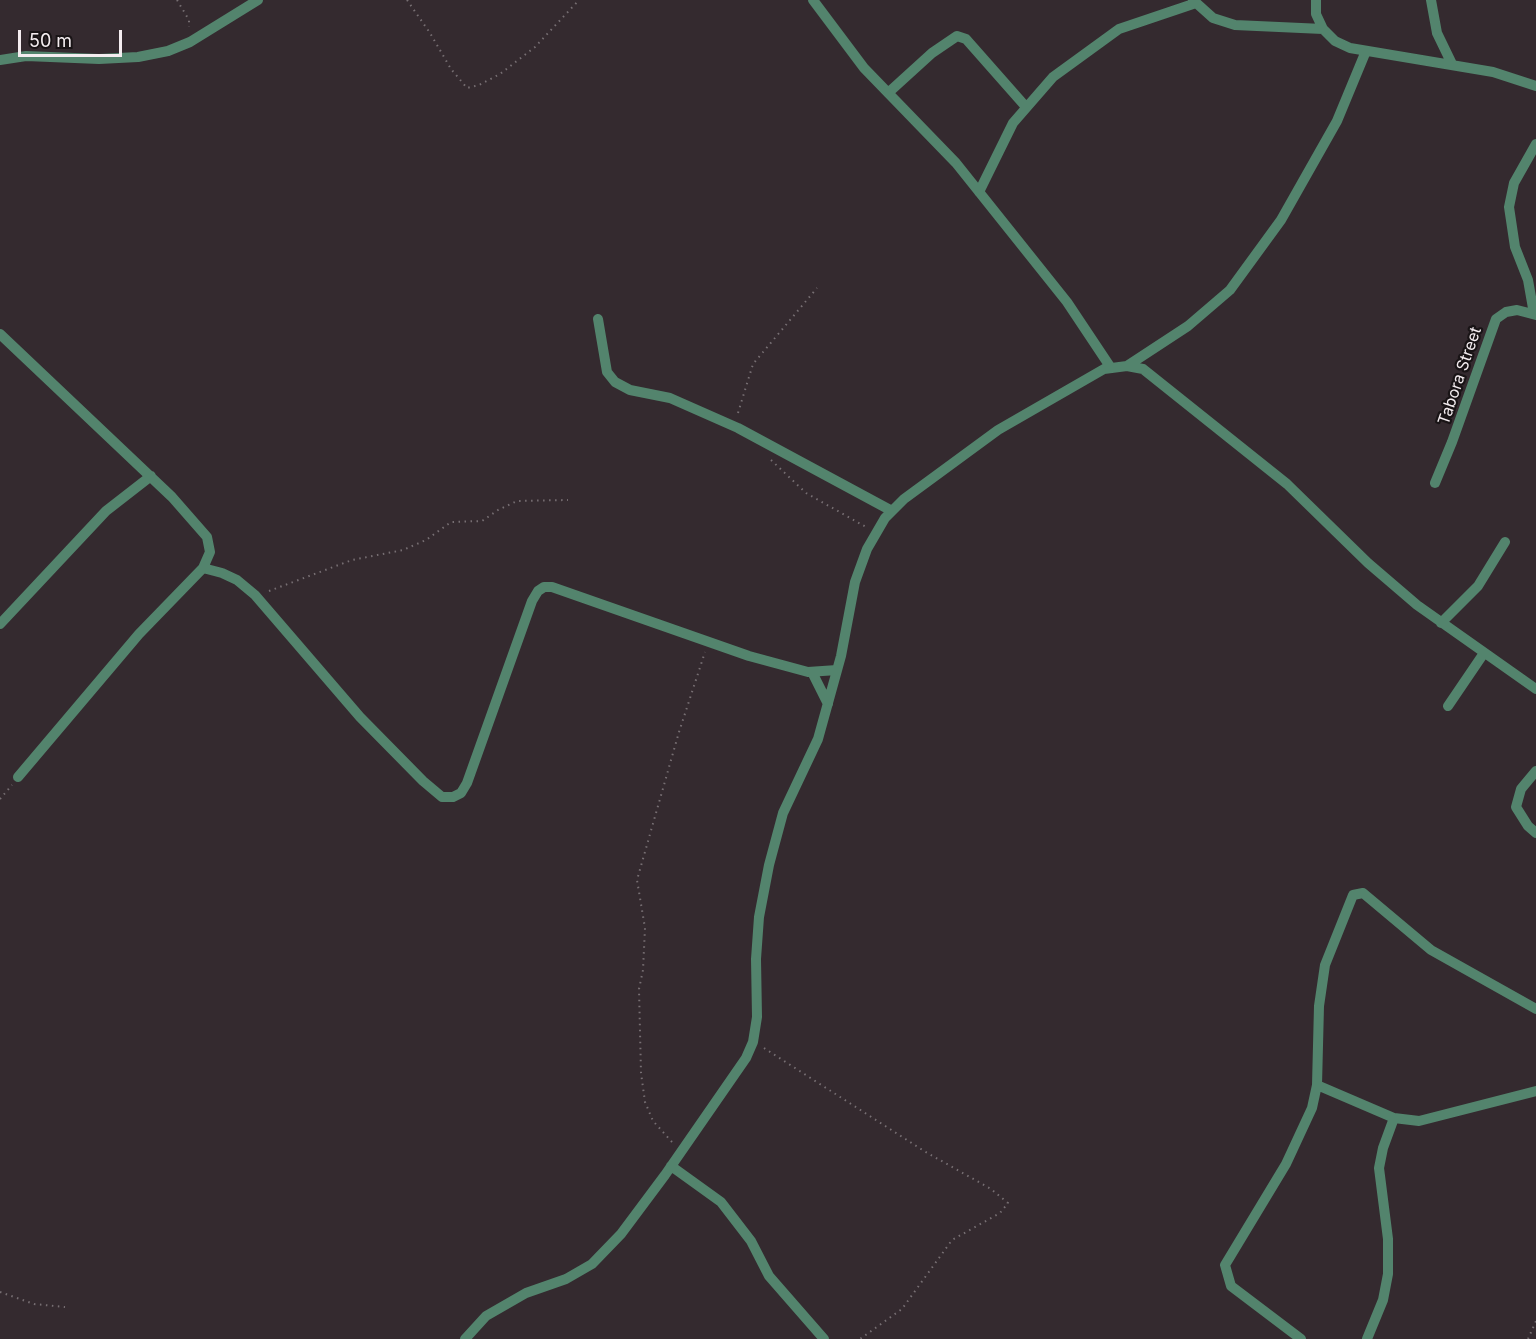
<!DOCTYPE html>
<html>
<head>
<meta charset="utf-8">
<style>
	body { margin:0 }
	#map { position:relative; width:1536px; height:1339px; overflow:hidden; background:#342a2f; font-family:Inter,sans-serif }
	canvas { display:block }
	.scale { position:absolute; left:18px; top:30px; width:104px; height:27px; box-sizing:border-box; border:3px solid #f4edf0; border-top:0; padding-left:8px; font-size:18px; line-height:21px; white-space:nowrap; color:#f4edf0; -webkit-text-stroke:4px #191416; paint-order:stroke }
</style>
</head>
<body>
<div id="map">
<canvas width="1536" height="1339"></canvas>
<div class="scale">50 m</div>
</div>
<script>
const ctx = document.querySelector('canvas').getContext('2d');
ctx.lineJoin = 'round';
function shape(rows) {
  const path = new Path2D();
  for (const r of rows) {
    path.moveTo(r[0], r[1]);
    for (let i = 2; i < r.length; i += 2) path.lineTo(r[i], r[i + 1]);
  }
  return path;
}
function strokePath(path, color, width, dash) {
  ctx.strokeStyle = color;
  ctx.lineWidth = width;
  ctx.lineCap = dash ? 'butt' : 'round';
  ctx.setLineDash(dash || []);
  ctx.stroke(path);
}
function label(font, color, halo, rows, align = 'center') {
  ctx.font = font + ' Inter,sans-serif';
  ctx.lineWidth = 4.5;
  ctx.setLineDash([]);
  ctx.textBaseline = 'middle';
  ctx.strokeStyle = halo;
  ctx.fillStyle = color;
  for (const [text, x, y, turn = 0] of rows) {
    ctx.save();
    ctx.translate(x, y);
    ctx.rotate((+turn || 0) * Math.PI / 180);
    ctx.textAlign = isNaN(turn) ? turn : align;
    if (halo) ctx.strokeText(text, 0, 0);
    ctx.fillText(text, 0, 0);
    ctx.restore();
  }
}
strokePath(shape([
	[177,0,189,20,189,27],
	[407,0,430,33,451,69,467,88,479,85,500,74,535,47,579,0],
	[738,413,753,364,817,288],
	[771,460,806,493,866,527],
	[269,591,352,560,403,550,426,540,451,522,482,521,498,510,517,501,568,500],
	[0,799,12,785],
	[764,1048,924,1151,991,1189,1008,1203,1000,1213,952,1240,902,1309,860,1339],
	[672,1142,653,1121,645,1102,641,1073,639,989,643,970,645,928,637,880,679,732,705,652],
	[0,1292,34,1304,65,1307],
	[1528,1339,1536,1321]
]), '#776f73', 2, [1.5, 4.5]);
strokePath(shape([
	[813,0,864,68,956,163,1067,302,1111,368],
	[1193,0,1213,18,1235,25,1323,29],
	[1316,0,1316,14,1323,29,1335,41,1350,48,1493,72,1536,86],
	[1431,0,1437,33,1452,64],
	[0,60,26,56,99,59,138,57,168,51,190,42,258,0],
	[888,93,932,53,957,36,966,39,1026,107],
	[979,192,1013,123,1053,77,1119,29,1196,3],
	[1534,314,1528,280,1515,247,1509,207,1514,183,1536,144],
	[598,319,607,372,615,382,630,390,670,398,738,428,892,511],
	[0,334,172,497,207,537,210,552,203,568,139,634,18,777],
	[1127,366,1188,326,1230,290,1281,220,1337,121,1366,51],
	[1435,483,1452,442,1496,319,1506,312,1517,310,1536,315],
	[203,568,222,573,237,580,255,595,360,717,423,781,442,797,453,797,461,793,467,783,532,601,538,591,544,587,552,587,749,656,808,672,837,670],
	[1441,623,1478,586,1505,542],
	[0,624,106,511,151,476],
	[812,672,828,704],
	[1448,706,1484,653],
	[1536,771,1521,789,1516,807,1528,826,1536,833],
	[1317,1085,1394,1118,1419,1121,1536,1091],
	[671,1166,721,1202,751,1241,769,1276,824,1339],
	[465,1339,486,1316,526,1293,566,1279,592,1264,621,1234,665,1175,746,1058,753,1042,757,1017,756,959,759,917,769,865,783,813,818,739,841,656,855,582,867,549,885,518,904,499,998,430,1104,369,1127,366,1143,369,1287,484,1368,563,1417,605,1536,689],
	[1301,1339,1231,1286,1225,1265,1286,1164,1312,1108,1317,1085,1319,1006,1325,965,1353,895,1363,893,1431,950,1536,1009],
	[1367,1339,1383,1300,1388,1274,1388,1239,1379,1168,1383,1148,1394,1118]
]), '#53846d', 10);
label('16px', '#f4edf0', '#191416', [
	["Tabora Street",1460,376,-71]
]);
</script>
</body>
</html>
